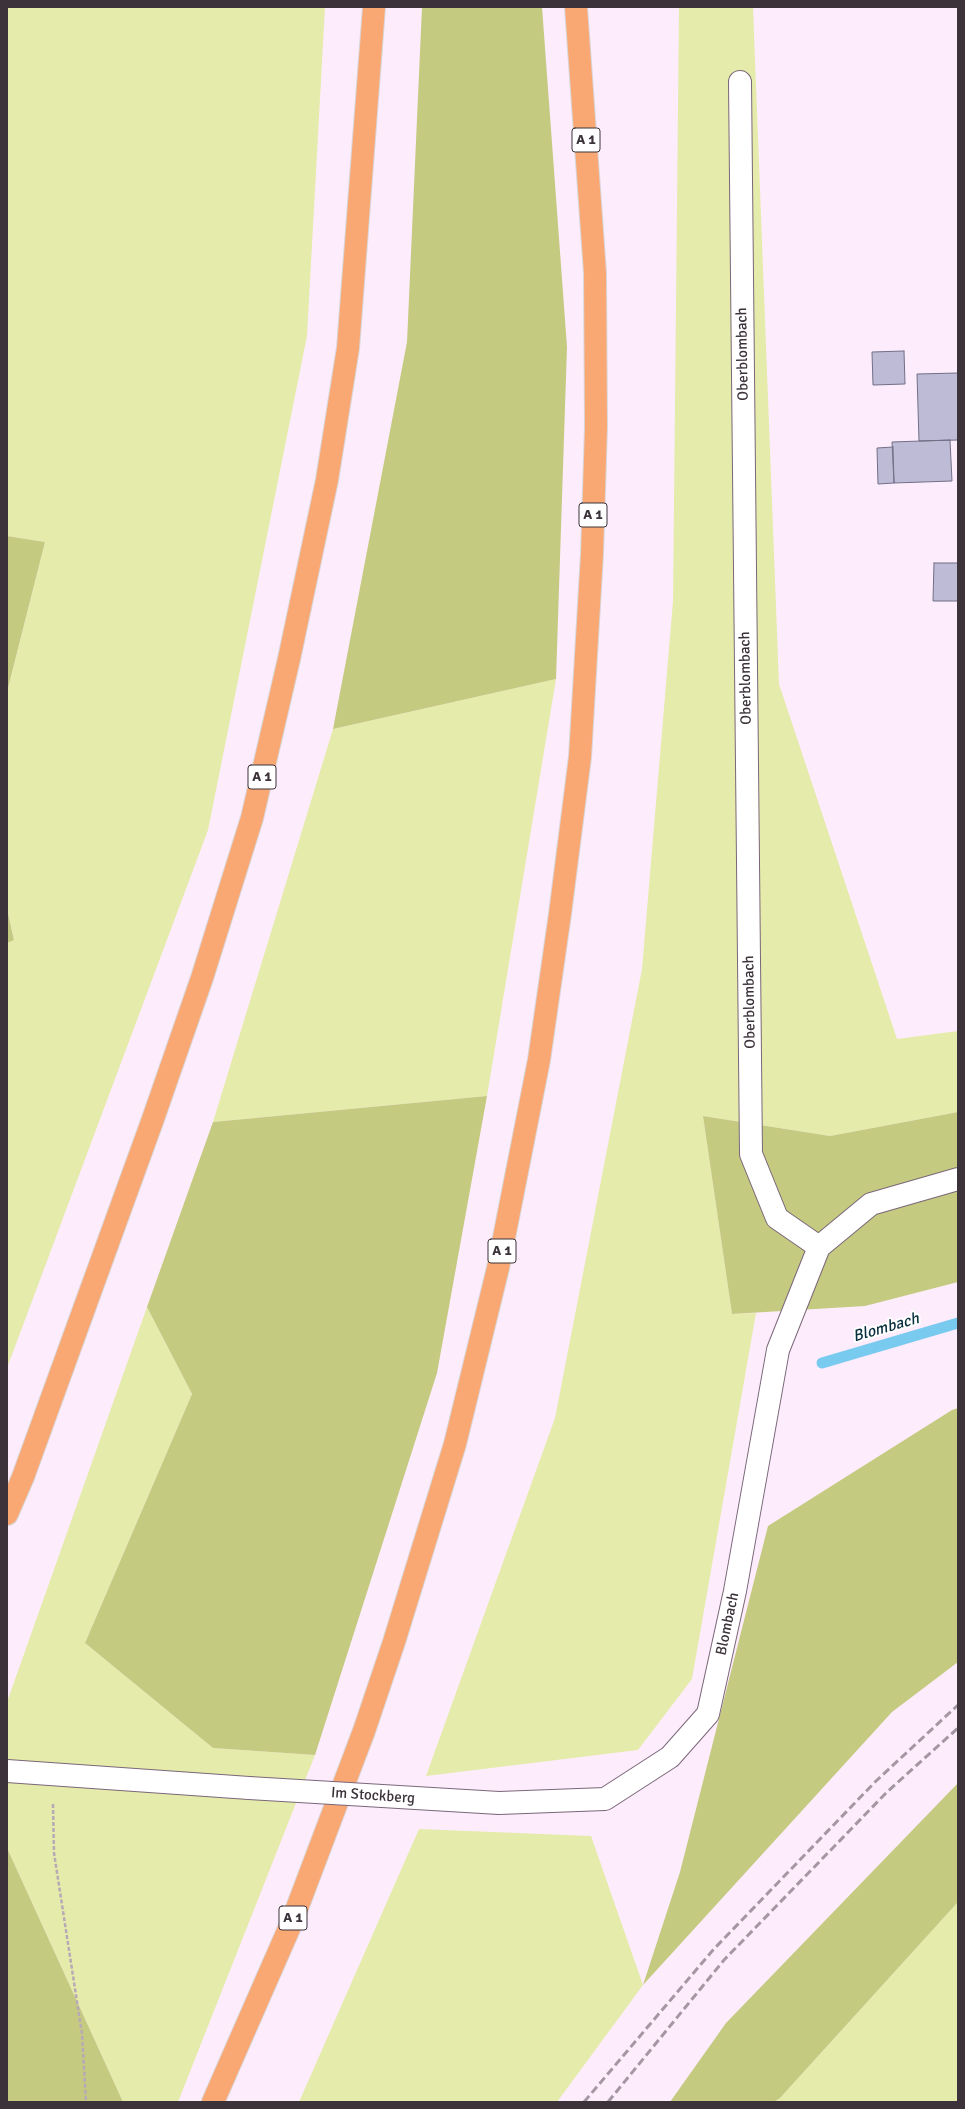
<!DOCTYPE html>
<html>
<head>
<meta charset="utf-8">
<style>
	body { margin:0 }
	#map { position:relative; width:965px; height:2109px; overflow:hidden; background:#fdecfc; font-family:Signika,sans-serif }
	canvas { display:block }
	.frame { position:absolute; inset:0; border:8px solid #3b323a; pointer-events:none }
</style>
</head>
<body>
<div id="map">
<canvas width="965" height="2109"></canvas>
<div class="frame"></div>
</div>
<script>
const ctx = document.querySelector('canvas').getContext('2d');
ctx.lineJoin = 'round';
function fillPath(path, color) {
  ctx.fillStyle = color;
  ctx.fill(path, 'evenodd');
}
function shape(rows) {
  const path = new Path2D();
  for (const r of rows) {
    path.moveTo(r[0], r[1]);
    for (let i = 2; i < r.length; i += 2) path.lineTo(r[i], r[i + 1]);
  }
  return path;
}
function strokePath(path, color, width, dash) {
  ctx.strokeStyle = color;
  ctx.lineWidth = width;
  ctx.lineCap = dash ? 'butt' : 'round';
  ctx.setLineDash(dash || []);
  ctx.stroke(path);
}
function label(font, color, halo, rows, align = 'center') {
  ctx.font = font + ' Signika,sans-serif';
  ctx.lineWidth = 4;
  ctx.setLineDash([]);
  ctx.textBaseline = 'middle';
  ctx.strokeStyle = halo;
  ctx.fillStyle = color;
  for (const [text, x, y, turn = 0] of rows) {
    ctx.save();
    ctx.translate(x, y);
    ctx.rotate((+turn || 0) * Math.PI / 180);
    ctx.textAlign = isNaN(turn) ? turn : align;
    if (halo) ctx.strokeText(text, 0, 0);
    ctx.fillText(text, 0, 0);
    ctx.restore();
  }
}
fillPath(shape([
	[7,7,325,7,307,336,208,830,7,1368,7,943,14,939,7,909,7,692,45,542,7,536],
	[679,7,753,7,779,684,897,1039,958,1031,958,1112,830,1136,703,1116,732,1314,756,1313,692,1679,638,1750,426,1776,555,1418,642,969,673,601],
	[556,679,487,1096,213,1122,333,729],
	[147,1307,192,1394,85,1643,213,1748,315,1755,178,2102,123,2102,7,1848,7,1702],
	[419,1829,591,1836,643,1985,557,2102,299,2102],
	[958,1902,958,2102,774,2102,780,2098]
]), '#e5ebaa');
fillPath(shape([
	[422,7,542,7,567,347,556,679,333,729,407,342],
	[7,536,45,542,7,692],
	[7,909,14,940,7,943],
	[487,1096,437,1373,315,1755,213,1748,85,1643,192,1394,147,1307,213,1122],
	[958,1112,958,1282,865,1306,732,1314,703,1116,830,1136],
	[958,1408,958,1662,892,1712,643,1985,680,1872,768,1526,952,1410],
	[958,1783,958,1902,780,2098,774,2102,670,2102,726,2023],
	[7,1848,123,2102,7,2102]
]), '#c5ca81');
strokePath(shape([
	[822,1363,958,1323]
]), '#79caef', 11);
const building = shape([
	[904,351,905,384,873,385,872,352,904,351],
	[958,373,958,440,919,441,917,374,958,373],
	[950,440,952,481,894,483,892,442,950,440],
	[893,447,894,483,878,484,877,448,893,447],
	[934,563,958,563,958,601,933,601,934,563]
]);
fillPath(building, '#bdbbd5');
strokePath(building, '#716f86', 1);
const street = shape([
	[740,82,751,1154,777,1218,819,1247],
	[7,1771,249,1788],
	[499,1803,605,1799,670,1757,708,1714,735,1591,778,1350,819,1247,871,1204,958,1179]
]);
const highway = shape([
	[7,1514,23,1477,153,1119,202,978,252,818,289,659,327,480,348,348,374,7],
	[213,2102,291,1924,364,1731,394,1642,455,1444,498,1268,539,1060,560,914,580,757,592,554,596,427,595,273,576,7]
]);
strokePath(street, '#7a6779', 24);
strokePath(highway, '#d8d6d8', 24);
strokePath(shape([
	[53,1804,54,1853,82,2034,86,2102]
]), '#b7a9b6', 2.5, [4, 2]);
strokePath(street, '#fff', 22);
strokePath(highway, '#faa873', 22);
strokePath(shape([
	[584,2102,713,1950,876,1781,958,1705],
	[608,2102,724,1960,887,1792,958,1728]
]), '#a497a3', 3, [8, 4]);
const streetBridge = shape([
	[249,1788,499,1803]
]);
strokePath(streetBridge, '#7a6779', 24, []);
strokePath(streetBridge, '#fff', 22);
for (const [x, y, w] of [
	[586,140,28],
	[593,515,28],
	[262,777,28],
	[502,1251,28],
	[293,1918,28]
]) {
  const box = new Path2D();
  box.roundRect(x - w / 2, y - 12, w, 24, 3);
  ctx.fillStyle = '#fff';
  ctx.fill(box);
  strokePath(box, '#3b323a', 1);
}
label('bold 14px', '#3b323a', null, [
	["A 1",586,140],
	["A 1",593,515],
	["A 1",262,777],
	["A 1",502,1251],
	["A 1",293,1918]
]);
label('15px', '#3b323a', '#fff', [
	["Oberblombach",743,354,-91],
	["Oberblombach",746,678,-91],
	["Oberblombach",750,1002,-91],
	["Blombach",728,1624,-78],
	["Im Stockberg",373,1796,4]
]);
label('italic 16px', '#082f3e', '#fff', [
	["Blombach",886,1328,-16]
]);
</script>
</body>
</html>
